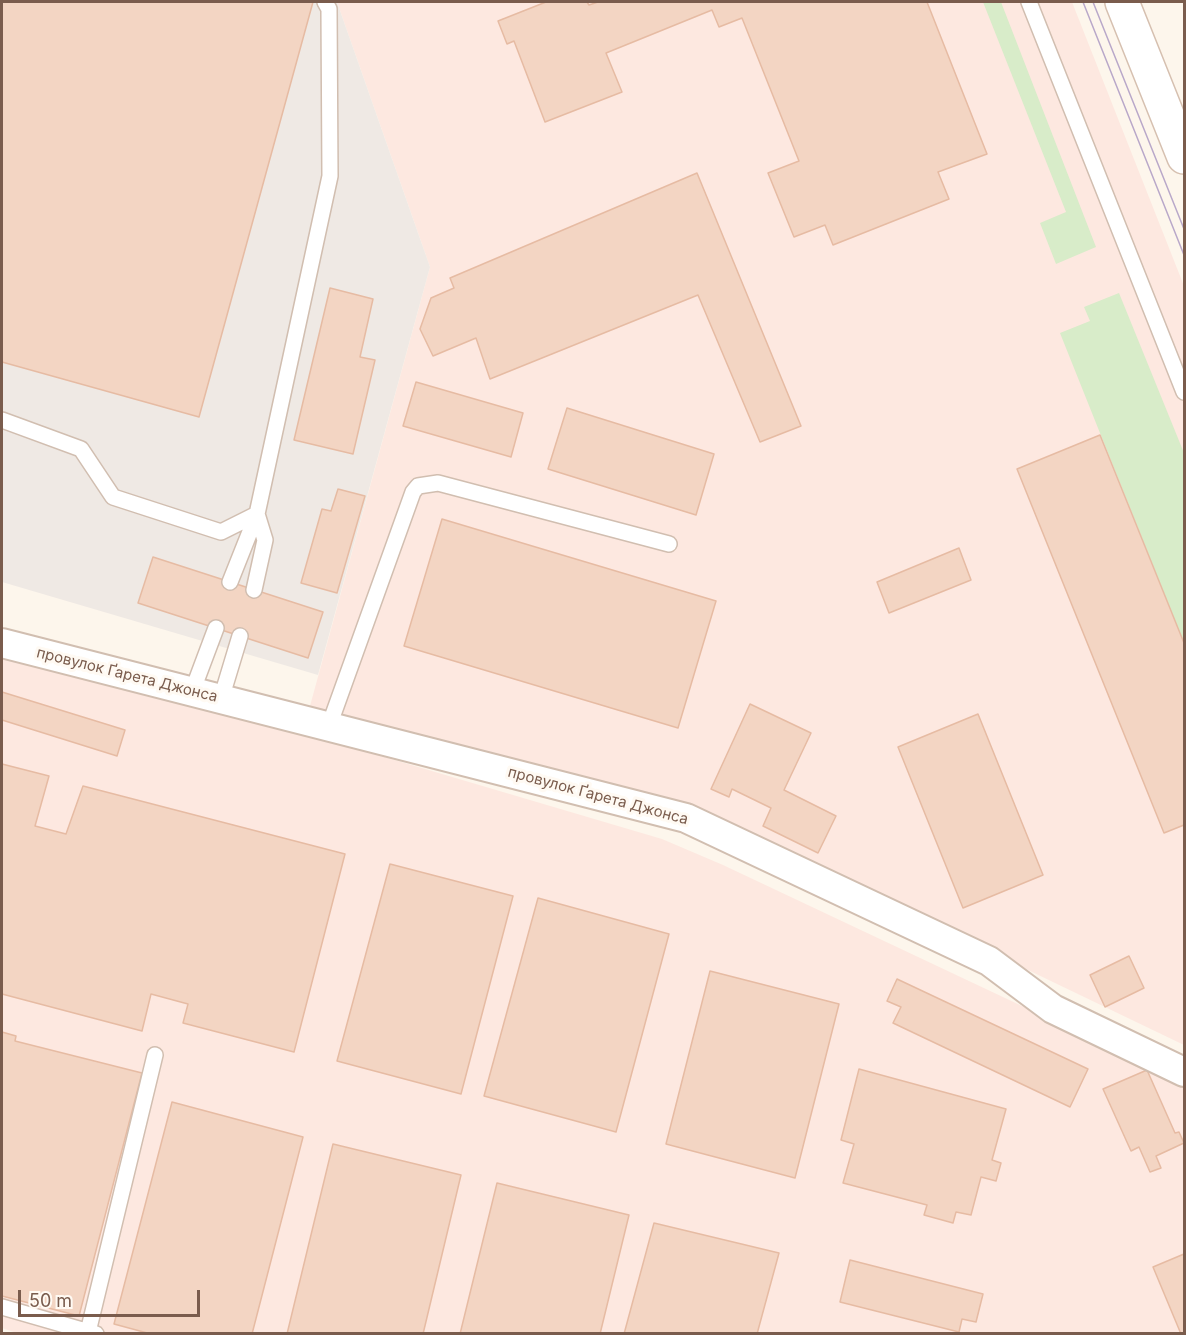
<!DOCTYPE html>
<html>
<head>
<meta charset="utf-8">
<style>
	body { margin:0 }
	#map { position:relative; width:1186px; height:1335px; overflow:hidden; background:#fdf6ec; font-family:Inter,sans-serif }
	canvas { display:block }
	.frame { position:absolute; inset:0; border:3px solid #7a5c4d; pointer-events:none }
	.scale { position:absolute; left:18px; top:1290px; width:182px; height:27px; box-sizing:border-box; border:3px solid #7a5c4d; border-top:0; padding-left:8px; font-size:18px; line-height:21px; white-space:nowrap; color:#7a5c4d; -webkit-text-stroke:4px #fffaf3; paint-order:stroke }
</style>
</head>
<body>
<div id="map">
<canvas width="1186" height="1335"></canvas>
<div class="frame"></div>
<div class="scale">50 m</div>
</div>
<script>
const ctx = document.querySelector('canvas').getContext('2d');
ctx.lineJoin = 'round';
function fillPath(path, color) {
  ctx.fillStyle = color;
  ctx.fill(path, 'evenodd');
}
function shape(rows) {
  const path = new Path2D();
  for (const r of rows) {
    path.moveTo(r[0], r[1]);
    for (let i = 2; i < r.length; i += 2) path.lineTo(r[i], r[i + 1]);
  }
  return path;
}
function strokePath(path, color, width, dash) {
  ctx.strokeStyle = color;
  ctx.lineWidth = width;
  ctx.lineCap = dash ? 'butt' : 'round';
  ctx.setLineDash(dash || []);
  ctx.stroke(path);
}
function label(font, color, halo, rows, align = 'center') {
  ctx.font = font + ' Inter,sans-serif';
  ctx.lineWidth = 6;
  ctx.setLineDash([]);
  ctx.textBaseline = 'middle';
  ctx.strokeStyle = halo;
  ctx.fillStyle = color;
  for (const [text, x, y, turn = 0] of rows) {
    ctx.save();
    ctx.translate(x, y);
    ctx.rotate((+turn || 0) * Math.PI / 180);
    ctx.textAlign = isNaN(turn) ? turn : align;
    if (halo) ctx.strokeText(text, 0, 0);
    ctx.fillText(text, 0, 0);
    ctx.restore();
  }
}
fillPath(shape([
	[337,2,1072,2,1184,286,1184,1045,693,809,310,706,430,267],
	[2,644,662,839,723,865,1181,1081,1184,1080,1184,1333,20,1334,2,1328]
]), '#fde8e0');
fillPath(shape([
	[2,2,337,2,430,267,318,675,2,582]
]), '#efe9e4');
fillPath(shape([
	[983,2,1001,2,1096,247,1056,264,1040,223,1066,212],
	[1119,293,1184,453,1184,643,1060,333,1090,321,1084,307]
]), '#d8ecc9');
const building = shape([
	[2,2,313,2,199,417,2,362,2,2],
	[546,2,587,2,589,5,598,2,927,2,987,154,938,172,949,199,833,245,825,225,794,237,768,173,799,161,742,18,719,27,712,10,606,53,622,92,545,122,514,41,507,44,498,21,546,2],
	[697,173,801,426,760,442,698,295,490,379,476,338,433,356,420,329,431,298,454,288,450,278,697,173],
	[330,288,373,299,360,357,375,360,353,454,294,440,330,288],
	[416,382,523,413,511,457,403,426,416,382],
	[567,408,714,454,696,515,548,469,567,408],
	[1100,435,1184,643,1184,825,1164,833,1017,469,1100,435],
	[338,489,365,496,337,593,301,583,322,509,331,511,338,489],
	[442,519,716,601,678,728,404,646,442,519],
	[959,548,971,580,889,613,877,582,959,548],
	[153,557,323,612,308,658,138,603,153,557],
	[2,692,125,730,117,756,2,720,2,692],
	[750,704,811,733,784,790,836,816,818,853,763,826,771,808,732,789,729,797,711,789,750,704],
	[978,714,1043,875,963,908,898,747,978,714],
	[2,764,49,776,35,826,66,834,83,786,345,854,294,1052,183,1023,188,1004,151,994,142,1031,2,994,2,764],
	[390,864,513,896,461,1094,337,1061,390,864],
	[538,898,669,934,616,1132,484,1096,538,898],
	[1129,956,1144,988,1105,1007,1090,975,1129,956],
	[710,971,839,1004,795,1178,666,1144,710,971],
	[897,979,1088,1069,1070,1107,893,1023,901,1007,887,1001,897,979],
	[2,1032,16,1036,15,1041,142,1073,79,1316,2,1296,2,1032],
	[859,1069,1006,1109,992,1160,1001,1163,996,1181,981,1177,971,1215,956,1212,953,1223,924,1215,927,1205,843,1183,854,1144,841,1140,859,1069],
	[1147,1070,1175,1133,1179,1132,1184,1143,1156,1156,1161,1168,1150,1172,1139,1147,1131,1151,1103,1089,1147,1070],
	[172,1102,303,1137,252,1334,151,1334,114,1324,172,1102],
	[333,1144,461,1175,423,1334,287,1334,333,1144],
	[497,1183,629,1215,600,1334,460,1334,497,1183],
	[654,1223,779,1253,757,1334,624,1334,654,1223],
	[1184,1254,1184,1334,1181,1334,1153,1267,1184,1254],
	[850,1260,983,1294,976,1322,962,1319,959,1332,840,1302,850,1260]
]);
fillPath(building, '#f3d5c3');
strokePath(building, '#e6bba3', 1.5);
const service = shape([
	[1029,2,1184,392],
	[2,420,81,449,113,497,221,532,257,514,265,540,254,590],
	[230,582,257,514,330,176,329,9,325,2],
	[192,692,216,628],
	[221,699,240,636],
	[329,726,413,492,418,486,438,483,669,544],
	[2,1307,96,1334],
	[88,1332,155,1055]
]);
const minor = shape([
	[2,643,686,818,989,961,1053,1009,1184,1072]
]);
const secondary = shape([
	[1122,2,1184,157]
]);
strokePath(service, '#d1beb0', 18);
strokePath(minor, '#d1beb0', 32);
strokePath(secondary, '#d6c0b0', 36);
strokePath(service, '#fff', 15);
strokePath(minor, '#fff', 28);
strokePath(secondary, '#fff', 33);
strokePath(shape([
	[1083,2,1184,255],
	[1093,2,1184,229]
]), '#b9a8c9', 1.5);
label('15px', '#7a5c4d', '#fffaf3', [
	["провулок Ґарета Джонса",127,675,14],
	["провулок Ґарета Джонса",598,796,15]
]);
</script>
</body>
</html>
